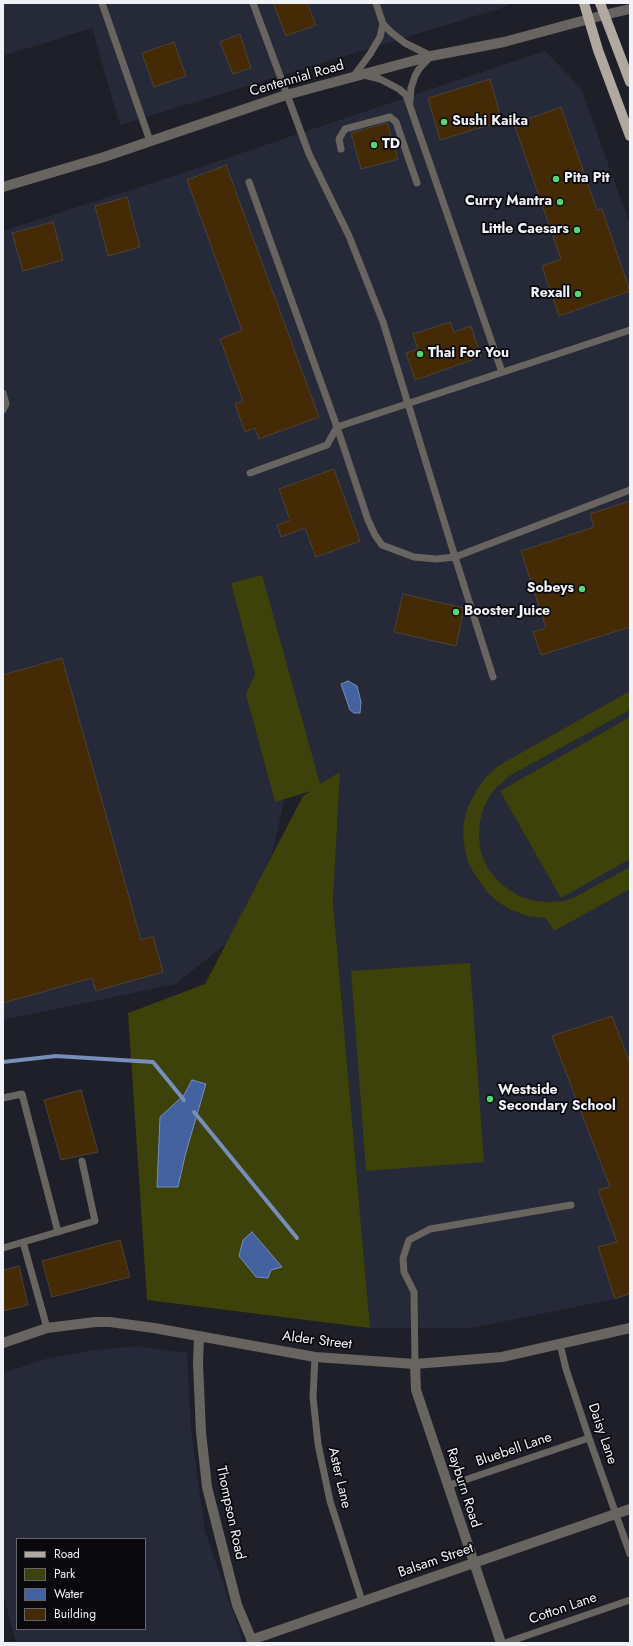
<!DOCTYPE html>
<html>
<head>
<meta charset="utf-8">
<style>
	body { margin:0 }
	#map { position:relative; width:633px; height:1646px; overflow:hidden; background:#1e1f28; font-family:Jost,sans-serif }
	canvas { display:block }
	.frame { position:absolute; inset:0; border:4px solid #f0f2f8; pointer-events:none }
	.legend { position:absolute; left:16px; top:1538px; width:130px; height:92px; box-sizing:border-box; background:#09090d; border:1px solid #65666b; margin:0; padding:5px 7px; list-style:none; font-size:12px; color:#f0f2f8 }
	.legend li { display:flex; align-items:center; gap:8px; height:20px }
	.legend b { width:20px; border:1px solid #65666b }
</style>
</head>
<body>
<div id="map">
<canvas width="633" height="1646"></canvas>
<div class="frame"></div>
<ul class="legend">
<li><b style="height:5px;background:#b2a8a2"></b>Road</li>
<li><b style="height:11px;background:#3d410a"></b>Park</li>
<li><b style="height:11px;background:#44629f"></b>Water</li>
<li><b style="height:11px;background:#442a05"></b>Building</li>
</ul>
</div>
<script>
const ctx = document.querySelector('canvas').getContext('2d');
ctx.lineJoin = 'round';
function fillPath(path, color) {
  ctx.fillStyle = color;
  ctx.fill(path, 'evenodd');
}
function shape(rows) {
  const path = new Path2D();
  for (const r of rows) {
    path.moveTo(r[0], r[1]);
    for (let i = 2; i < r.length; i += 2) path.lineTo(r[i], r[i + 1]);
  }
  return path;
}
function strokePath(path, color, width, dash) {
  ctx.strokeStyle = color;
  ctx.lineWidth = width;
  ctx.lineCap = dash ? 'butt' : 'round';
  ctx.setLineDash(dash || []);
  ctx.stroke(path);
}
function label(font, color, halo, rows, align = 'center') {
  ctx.font = font + ' Jost,sans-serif';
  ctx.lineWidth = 3.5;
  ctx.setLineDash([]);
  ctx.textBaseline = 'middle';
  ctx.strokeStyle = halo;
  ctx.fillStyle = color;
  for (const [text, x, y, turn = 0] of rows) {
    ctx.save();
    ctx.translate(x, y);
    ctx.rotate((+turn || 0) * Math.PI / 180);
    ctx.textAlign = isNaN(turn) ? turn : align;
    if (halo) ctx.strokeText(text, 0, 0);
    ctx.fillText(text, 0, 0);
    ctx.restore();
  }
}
fillPath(shape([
	[3,3,510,3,505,7,120,125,92,28,3,56],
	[545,51,581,88,630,225,630,1296,471,1328,370,1328,333,902,340,772,321,787,285,798,271,857,228,942,176,984,3,1020,3,231,158,181],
	[137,1346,187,1353,191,1430,205,1531,244,1643,16,1643,3,1594,3,1373,49,1358,95,1350],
	[17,1539,145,1539,145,1629,17,1629]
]), '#262937');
fillPath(shape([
	[262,575,320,784,340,772,333,902,370,1328,147,1300,128,1013,205,984,303,796,311,791,275,802,246,694,255,674,231,583],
	[630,691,630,710,509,776,492,792,484,807,480,821,479,837,481,854,488,869,501,884,517,895,534,901,549,902,564,901,575,897,630,867,630,889,554,931,546,918,528,916,511,910,498,902,487,892,477,878,468,863,464,844,463,827,467,809,475,793,485,778,498,766],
	[630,717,630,859,561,898,500,791],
	[470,963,484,1162,366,1171,351,971]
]), '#3d410a');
const water = shape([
	[348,681,357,686,361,702,360,713,354,713,350,710,341,684,348,681],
	[192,1080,206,1084,186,1152,178,1187,157,1187,160,1117,184,1095,192,1080],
	[252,1232,282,1267,271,1270,268,1278,256,1277,239,1256,243,1240,252,1232]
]);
fillPath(water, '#44629f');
strokePath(water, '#788dba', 1);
strokePath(shape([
	[3,1062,56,1056,153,1062,184,1100],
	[194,1112,297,1238]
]), '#788dba', 4);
const building = shape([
	[273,3,307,3,316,25,286,36,273,3],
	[240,34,251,68,233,74,220,42,240,34],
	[174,42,186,76,154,87,142,53,174,42],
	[490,79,502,121,440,140,428,98,490,79],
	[561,107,597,210,602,209,630,291,559,316,542,266,561,259,514,124,561,107],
	[387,123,398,159,361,169,351,133,387,123],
	[226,165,319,417,259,439,255,428,245,432,235,404,243,401,220,339,242,330,187,180,226,165],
	[127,197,140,247,108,256,95,206,127,197],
	[53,222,63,260,23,271,12,233,53,222],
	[450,322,454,332,471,326,481,357,415,380,406,353,418,349,413,334,450,322],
	[334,469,360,541,316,557,305,528,281,537,277,525,290,520,279,489,334,469],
	[630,501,630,627,541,655,533,632,546,628,521,551,594,527,590,514,630,501],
	[403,594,464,608,456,646,394,632,403,594],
	[62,658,141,940,153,936,163,972,96,991,92,978,3,1003,3,675,62,658],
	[612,1016,630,1063,630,1293,615,1299,598,1247,617,1242,598,1190,610,1187,552,1036,612,1016],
	[81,1090,98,1152,61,1160,44,1100,81,1090],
	[120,1240,130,1277,52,1297,42,1261,120,1240],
	[19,1266,28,1305,3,1311,3,1270,19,1266]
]);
fillPath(building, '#442a05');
strokePath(building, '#4a433a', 1);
strokePath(shape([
	[102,3,150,141],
	[253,3,309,154,349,236,383,322,455,557,493,677],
	[376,3,383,24,392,33,405,43,431,56,419,69,415,76,411,88,410,101],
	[364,75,380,79,399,89,406,95,502,372],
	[353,77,370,54,380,37,383,24],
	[341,149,339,139,345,129,390,117,396,122,417,183],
	[249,182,337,427,368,520,375,535,382,545,414,557,436,559,455,557,630,490],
	[3,393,6,404,3,410],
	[250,473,327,445,337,427,630,330],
	[3,1098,22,1094,58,1232],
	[23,1242,47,1328],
	[3,1248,95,1221,82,1161],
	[560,1344,566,1369,589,1438,630,1554],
	[315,1357,313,1397,318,1444,330,1501,362,1601],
	[415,1364,414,1292,404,1272,403,1258,409,1240,430,1229,571,1205],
	[447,1486,589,1438],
	[505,1643,630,1600]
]), '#686460', 7);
strokePath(shape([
	[604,15,630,9],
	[199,1336,198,1363,201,1432,207,1487,237,1605,253,1643],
	[415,1364,416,1390,501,1643],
	[251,1640,630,1509]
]), '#686460', 10);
strokePath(shape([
	[3,187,104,157,286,95,431,56,504,42,604,15],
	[3,1343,47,1328,95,1322,110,1322,154,1328,315,1357,415,1364,502,1357,630,1328]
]), '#686460', 10);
strokePath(shape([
	[584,3,598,50,630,136],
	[600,3,630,82]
]), '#b2a8a2', 10);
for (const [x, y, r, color] of [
	[444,122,4,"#57d570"],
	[374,145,4,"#57d570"],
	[556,179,4,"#57d570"],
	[560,202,4,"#57d570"],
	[577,230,4,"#57d570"],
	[578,294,4,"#57d570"],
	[420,354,4,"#57d570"],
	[582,589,4,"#57d570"],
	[456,612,4,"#57d570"],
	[490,1099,4,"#57d570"]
]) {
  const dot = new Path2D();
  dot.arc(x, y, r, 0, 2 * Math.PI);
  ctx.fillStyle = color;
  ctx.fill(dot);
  strokePath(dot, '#09090d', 1.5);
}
label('14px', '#f0f2f8', '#09090d', [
	["Centennial Road",297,79,-16],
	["Alder Street",317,1341,7],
	["Daisy Lane",602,1434,71],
	["Bluebell Lane",514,1450,-19],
	["Aster Lane",339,1478,77],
	["Rayburn Road",463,1488,72],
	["Thompson Road",230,1513,78],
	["Balsam Street",436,1561,-19],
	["Cotton Lane",563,1609,-19]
]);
label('bold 14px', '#f0f2f8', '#09090d', [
	["Sushi Kaika",452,122],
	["TD",382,145],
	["Pita Pit",564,179],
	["Curry Mantra",552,202,"right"],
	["Little Caesars",569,230,"right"],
	["Rexall",570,294,"right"],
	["Thai For You",428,354],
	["Sobeys",574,589,"right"],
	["Booster Juice",464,612],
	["Westside",498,1091],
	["Secondary School",498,1107]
], 'left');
</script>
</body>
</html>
